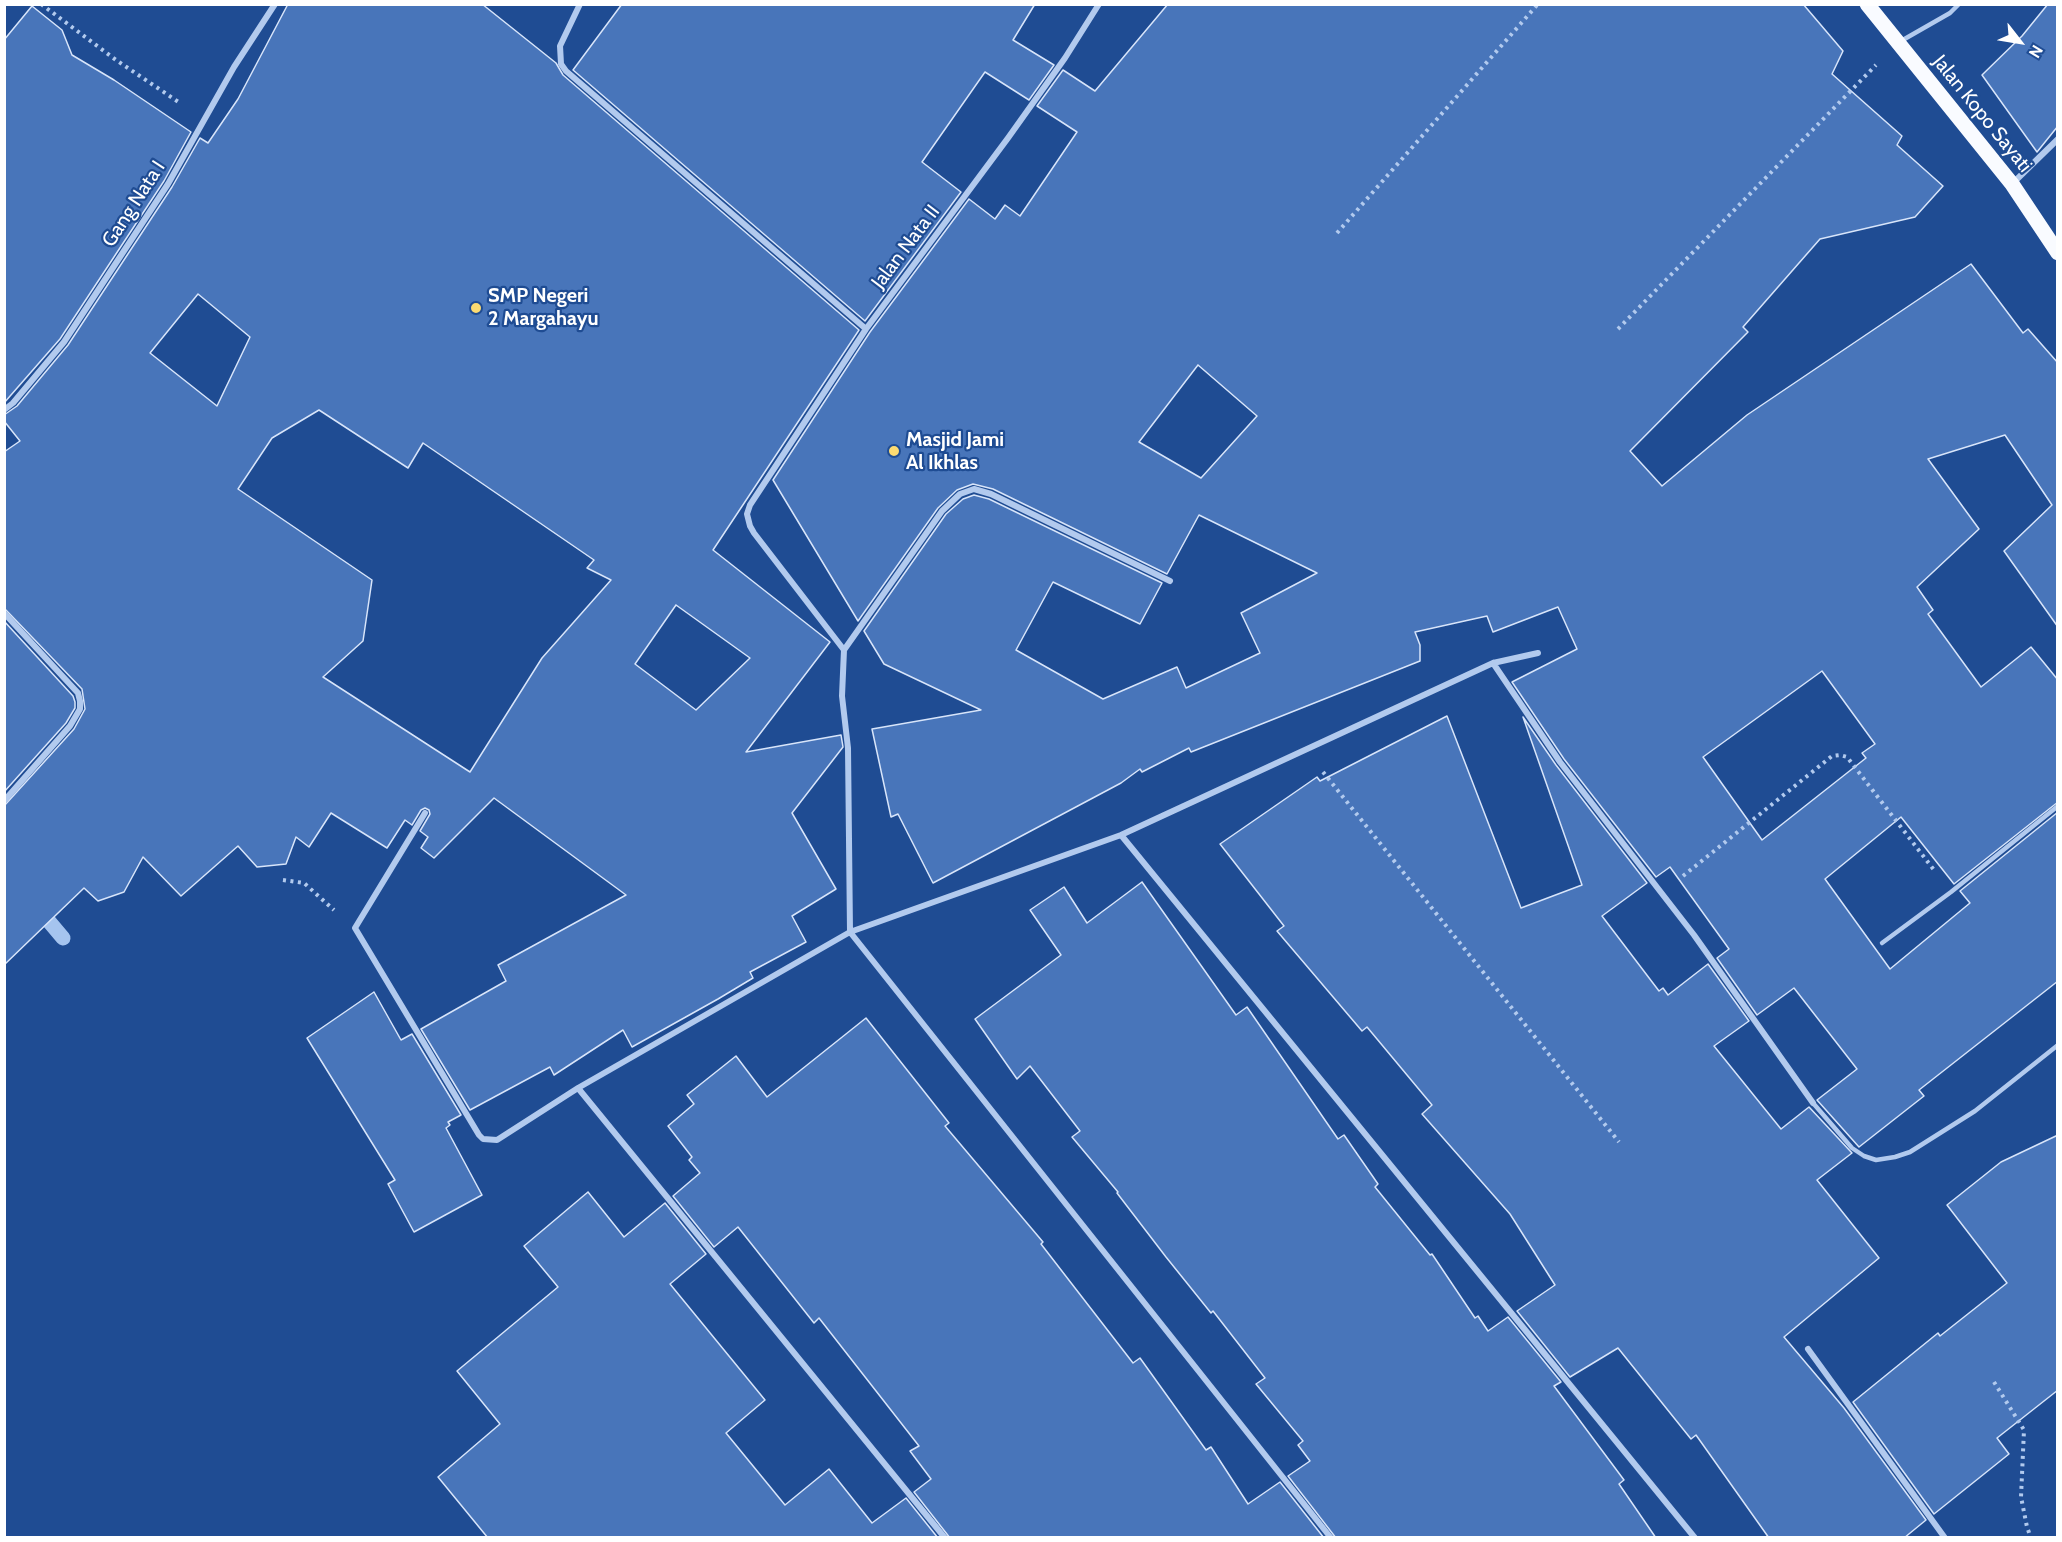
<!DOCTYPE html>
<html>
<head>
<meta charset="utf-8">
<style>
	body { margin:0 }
	#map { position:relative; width:2062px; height:1542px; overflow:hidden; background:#1f4c93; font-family:Cabin,sans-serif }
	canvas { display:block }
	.frame { position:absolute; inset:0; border:6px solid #fff; pointer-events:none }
	.north { position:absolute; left:1990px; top:12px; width:60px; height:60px; -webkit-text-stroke:4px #1f4c93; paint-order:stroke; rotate:121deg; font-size:16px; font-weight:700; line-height:24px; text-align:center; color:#fff }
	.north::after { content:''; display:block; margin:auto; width:21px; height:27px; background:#fff; clip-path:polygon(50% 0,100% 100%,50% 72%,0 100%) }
</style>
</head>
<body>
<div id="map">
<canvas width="2062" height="1542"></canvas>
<div class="frame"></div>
<div class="north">N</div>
</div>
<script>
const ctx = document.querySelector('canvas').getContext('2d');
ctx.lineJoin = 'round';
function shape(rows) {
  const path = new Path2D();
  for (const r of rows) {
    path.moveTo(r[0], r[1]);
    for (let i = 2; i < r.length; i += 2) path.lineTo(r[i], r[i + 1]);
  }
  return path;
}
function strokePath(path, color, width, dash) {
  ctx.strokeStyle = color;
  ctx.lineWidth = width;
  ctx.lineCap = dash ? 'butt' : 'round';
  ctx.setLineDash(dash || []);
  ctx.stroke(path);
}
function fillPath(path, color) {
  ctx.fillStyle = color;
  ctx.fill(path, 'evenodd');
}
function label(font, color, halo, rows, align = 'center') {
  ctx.font = font + ' Cabin,sans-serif';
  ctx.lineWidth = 4.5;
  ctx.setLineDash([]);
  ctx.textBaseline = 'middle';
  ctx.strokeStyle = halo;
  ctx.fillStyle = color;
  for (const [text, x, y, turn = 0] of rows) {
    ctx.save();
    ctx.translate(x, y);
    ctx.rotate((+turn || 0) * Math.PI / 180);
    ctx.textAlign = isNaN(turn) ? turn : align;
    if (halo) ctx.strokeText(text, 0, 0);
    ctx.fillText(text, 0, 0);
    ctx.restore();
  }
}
strokePath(shape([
	[36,906,63,938]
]), '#a5c4ef', 15);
const building = shape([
	[288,4,482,4,556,63,563,75,859,330,713,550,830,642,746,752,841,735,843,747,792,813,836,889,792,916,806,942,750,972,753,978,718,999,632,1047,623,1030,554,1075,550,1067,470,1110,421,1029,506,981,498,965,626,895,494,798,434,858,421,848,428,837,420,831,430,814,429,810,425,808,421,810,412,825,405,820,387,848,331,813,309,847,296,837,286,864,257,867,238,846,181,896,143,857,124,892,98,901,84,888,4,965,4,806,74,729,85,709,82,689,4,608,4,452,20,441,4,421,4,415,17,406,68,345,172,187,200,138,208,143,238,99,288,4],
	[198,294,250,337,217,406,150,353,198,294],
	[319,410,408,468,423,443,594,560,587,568,611,580,542,658,470,772,323,677,363,641,372,580,238,489,272,438,319,410],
	[676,605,750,658,696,710,635,664,676,605],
	[622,4,1035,4,1013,40,1054,65,1029,100,985,72,922,162,961,192,865,321,573,70,622,4],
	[1168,4,1803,4,1843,51,1832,74,1902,136,1897,145,1943,186,1915,217,1820,239,1743,327,1748,332,1630,451,1662,486,1747,415,1971,264,2023,333,2028,329,2058,363,2058,627,2004,551,2052,505,2005,435,1928,459,1979,529,1917,587,1933,610,1928,614,1981,687,2031,647,2058,680,2058,802,1954,884,1901,817,1825,879,1890,969,1970,903,1960,891,2058,812,2058,981,1919,1090,1924,1096,1859,1147,1817,1100,1857,1069,1794,988,1757,1015,1717,958,1729,949,1670,867,1656,877,1564,759,1512,682,1577,649,1558,607,1493,632,1487,616,1415,632,1420,645,1420,661,1191,752,1189,748,1142,772,1140,769,1121,783,933,883,898,814,891,817,872,729,981,710,884,664,864,631,946,514,963,499,974,495,989,499,1162,583,1140,624,1053,582,1016,650,1103,699,1177,667,1186,688,1260,653,1241,613,1317,573,1199,515,1167,574,993,489,973,484,957,490,938,508,858,621,773,480,870,332,969,199,995,219,1005,205,1020,216,1077,132,1037,106,1063,70,1095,91,1168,4],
	[1198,365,1257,416,1201,478,1139,442,1198,365],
	[1822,671,1875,744,1862,753,1866,758,1762,840,1703,757,1822,671],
	[2048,4,2058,4,2058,126,2037,152,1982,75,2022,36,2048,4],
	[32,6,62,30,72,55,114,80,191,132,164,181,60,339,4,403,4,40,32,6],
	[4,621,73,696,75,702,75,708,66,723,4,792,4,621],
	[1447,716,1521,908,1582,885,1523,717,1556,765,1647,883,1602,916,1659,991,1663,988,1668,995,1708,964,1749,1021,1714,1046,1781,1129,1809,1107,1852,1153,1817,1180,1879,1258,1784,1337,1844,1408,1926,1520,1904,1538,1769,1538,1696,1435,1691,1439,1618,1348,1570,1377,1517,1311,1555,1285,1510,1214,1422,1114,1432,1105,1367,1027,1362,1031,1277,931,1284,926,1220,844,1317,777,1320,781,1447,716],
	[1142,882,1236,1015,1247,1007,1338,1139,1344,1135,1378,1184,1375,1187,1430,1255,1432,1254,1475,1318,1478,1316,1488,1331,1508,1317,1561,1382,1554,1386,1624,1480,1619,1484,1656,1538,1336,1538,1288,1476,1310,1461,1298,1445,1303,1441,1256,1384,1265,1378,1213,1311,1211,1313,1166,1257,1117,1193,1118,1192,1072,1137,1080,1131,1030,1066,1017,1079,975,1019,1061,955,1030,910,1064,887,1087,923,1142,882],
	[374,992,401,1040,412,1034,461,1115,448,1122,450,1125,446,1128,482,1195,414,1232,388,1184,395,1180,307,1038,374,992],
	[866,1018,949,1123,945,1126,1043,1242,1041,1244,1133,1363,1140,1358,1206,1450,1211,1447,1248,1504,1280,1482,1324,1538,950,1538,914,1492,931,1479,910,1451,919,1446,819,1318,814,1323,738,1227,714,1247,673,1196,700,1173,689,1160,692,1157,668,1126,694,1104,687,1095,736,1056,767,1097,866,1018],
	[2058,1135,2058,1390,1997,1438,2009,1454,1934,1514,1853,1402,1938,1333,1940,1336,2007,1283,1947,1205,2001,1162,2058,1135],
	[588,1192,624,1237,665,1203,706,1254,670,1284,765,1400,726,1433,785,1505,829,1469,872,1523,906,1498,938,1538,488,1538,438,1477,500,1424,457,1371,558,1287,524,1246,588,1192]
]);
fillPath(building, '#4875ba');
strokePath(building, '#d8e5fa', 1.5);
strokePath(shape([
	[41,4,116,60,180,103],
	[1337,233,1538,4],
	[1618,329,1876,65],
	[1323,772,1619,1142],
	[1683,876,1832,756,1840,755,1847,757,1934,870],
	[283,880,304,883,334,910],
	[1994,1382,2024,1430,2021,1497,2027,1527,2031,1538]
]), '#b2caee', 4, [3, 4.5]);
strokePath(shape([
	[1901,41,1950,13,1959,4],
	[1882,943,1951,892,2058,806],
	[1813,1103,1852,1148,1864,1156,1876,1160,1895,1157,1910,1152,1975,1111,2058,1045]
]), '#b2caee', 4.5);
strokePath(shape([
	[580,4,560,46,561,64,566,71,866,329],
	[1099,4,1065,58,1008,138,866,329,750,505,747,514,750,526,754,533,844,650,842,696,848,748,850,932,1331,1538],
	[2012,184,2058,139],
	[4,410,13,403,64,342,168,184,234,67,275,4],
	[4,613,78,693,80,701,80,709,70,726,4,801],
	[844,650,942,511,960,494,974,489,991,494,1170,581],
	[1493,663,1560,762,1694,935,1813,1103],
	[425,813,355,928,479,1135,483,1139,497,1140,578,1088,850,932,1121,835,1493,663,1538,653],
	[1121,835,1695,1538],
	[578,1088,945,1538],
	[1808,1349,1945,1538]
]), '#b2caee', 6);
strokePath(shape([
	[1867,4,2012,184,2058,253]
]), '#f9fbff', 15);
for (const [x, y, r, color] of [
	[476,308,6,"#fcdb72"],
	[894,451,6,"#fcdb72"]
]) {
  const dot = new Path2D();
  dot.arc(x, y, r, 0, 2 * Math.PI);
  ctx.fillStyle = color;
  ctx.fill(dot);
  strokePath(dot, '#1f4c93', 2);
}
label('20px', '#fff', '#1f4c93', [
	["Jalan Kopo Sayati",1982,114,51],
	["Gang Nata I",134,204,-57],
	["Jalan Nata II",906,247,-53]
]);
label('bold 20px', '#fff', '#1f4c93', [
	["SMP Negeri",488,296],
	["2 Margahayu",488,319],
	["Masjid Jami",906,440],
	["Al Ikhlas",906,463]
], 'left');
</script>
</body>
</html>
